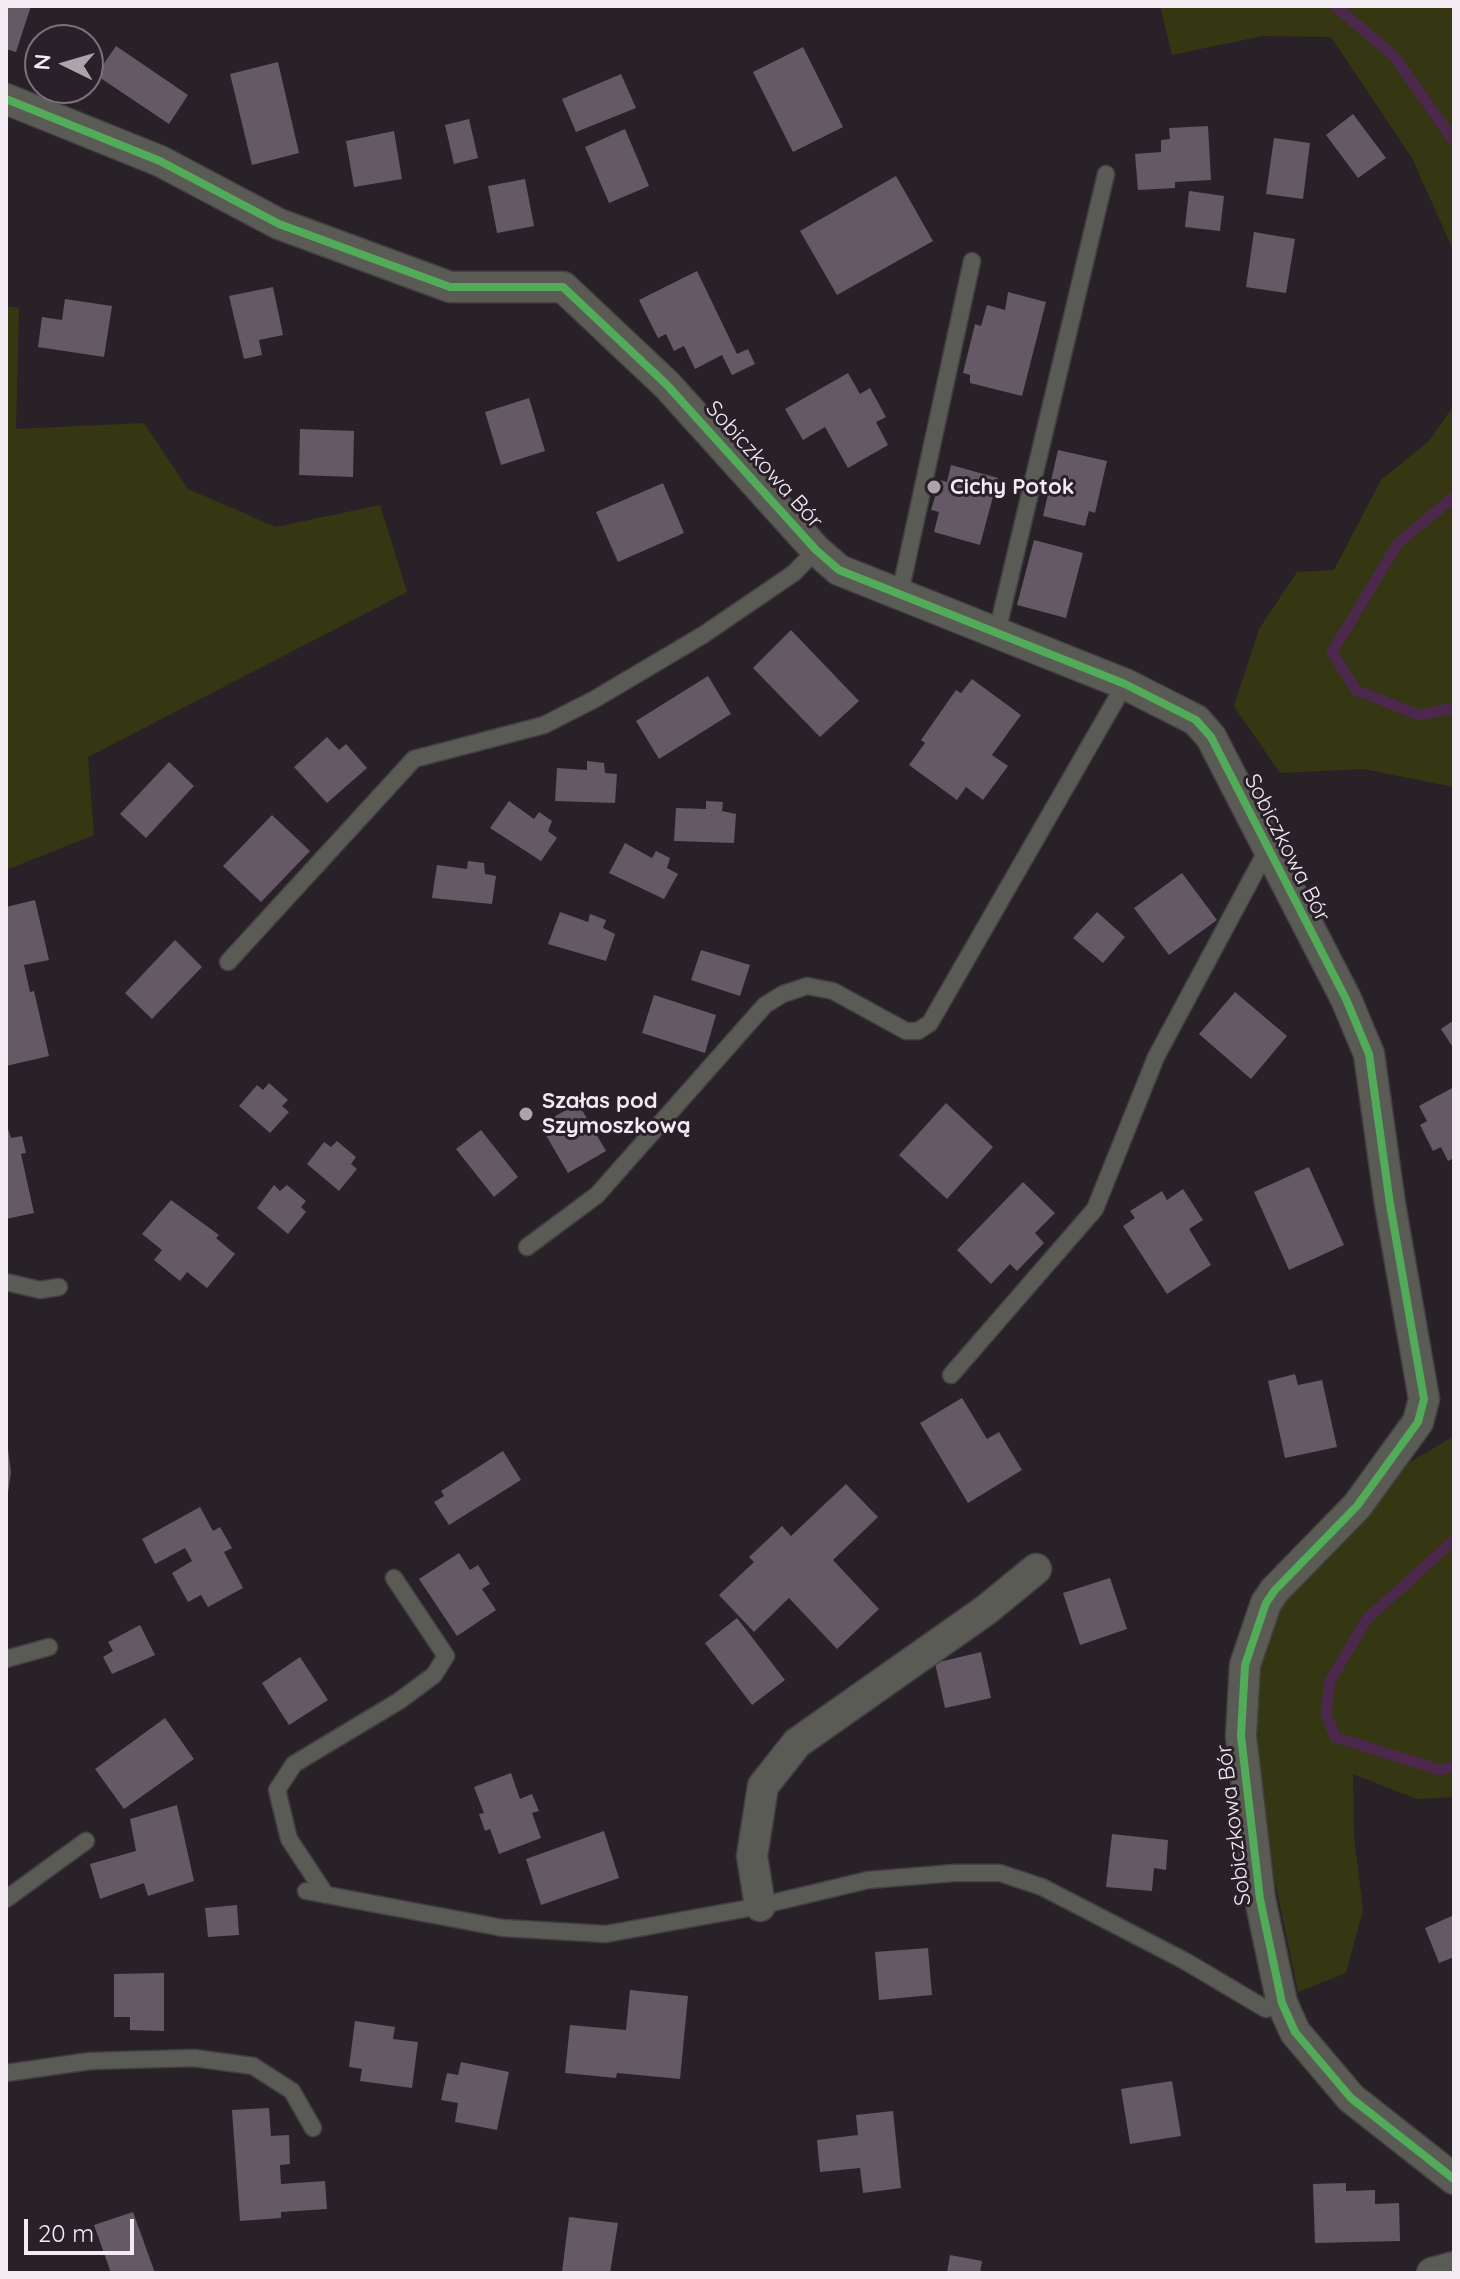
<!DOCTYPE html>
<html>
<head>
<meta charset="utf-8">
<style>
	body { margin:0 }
	#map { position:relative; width:1460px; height:2279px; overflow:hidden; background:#282228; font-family:Quicksand,sans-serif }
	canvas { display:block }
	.frame { position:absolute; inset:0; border:8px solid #f2ebf2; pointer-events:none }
	.north { position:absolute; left:24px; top:24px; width:80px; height:80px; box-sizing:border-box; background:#2a202a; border:2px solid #7a717a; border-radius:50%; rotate:275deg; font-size:22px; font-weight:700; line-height:32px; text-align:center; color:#f2ebf2 }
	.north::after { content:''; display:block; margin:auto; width:28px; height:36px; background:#aba5ab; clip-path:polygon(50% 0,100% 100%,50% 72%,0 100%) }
	.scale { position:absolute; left:24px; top:2219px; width:110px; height:36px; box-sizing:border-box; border:4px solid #f2ebf2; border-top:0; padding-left:10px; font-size:24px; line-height:28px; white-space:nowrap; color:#f2ebf2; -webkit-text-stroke:6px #2a202a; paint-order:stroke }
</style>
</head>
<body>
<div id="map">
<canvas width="1460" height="2279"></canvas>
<div class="frame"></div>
<div class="north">N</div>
<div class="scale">20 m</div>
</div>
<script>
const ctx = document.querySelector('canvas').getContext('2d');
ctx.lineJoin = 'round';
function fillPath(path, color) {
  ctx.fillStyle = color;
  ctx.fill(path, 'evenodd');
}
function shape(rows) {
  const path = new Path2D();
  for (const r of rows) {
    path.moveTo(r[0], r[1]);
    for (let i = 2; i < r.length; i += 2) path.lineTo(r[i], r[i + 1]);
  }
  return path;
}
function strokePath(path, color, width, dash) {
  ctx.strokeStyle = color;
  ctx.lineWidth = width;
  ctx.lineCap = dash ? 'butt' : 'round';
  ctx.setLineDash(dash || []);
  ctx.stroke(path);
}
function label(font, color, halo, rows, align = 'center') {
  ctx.font = font + ' Quicksand,sans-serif';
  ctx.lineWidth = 6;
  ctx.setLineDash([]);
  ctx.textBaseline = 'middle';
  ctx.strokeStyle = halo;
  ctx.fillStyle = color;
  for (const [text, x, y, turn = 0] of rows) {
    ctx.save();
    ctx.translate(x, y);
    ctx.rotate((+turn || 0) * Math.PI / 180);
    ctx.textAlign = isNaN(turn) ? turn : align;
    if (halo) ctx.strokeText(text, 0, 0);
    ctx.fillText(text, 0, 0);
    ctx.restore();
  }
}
fillPath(shape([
	[1160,6,1454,6,1454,252,1412,158,1331,37,1262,36,1172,55],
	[6,306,19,308,16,429,144,423,188,489,276,527,380,505,407,592,88,757,94,835,6,870],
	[1454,405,1454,787,1363,769,1280,773,1234,706,1259,629,1297,572,1334,570,1381,480,1429,441],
	[1454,1436,1454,1797,1417,1799,1353,1774,1354,1837,1363,1910,1346,1973,1298,1992,1256,1790,1245,1665,1275,1590,1402,1467]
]), '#343711');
strokePath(shape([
	[1335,6,1394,56,1454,141],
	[1454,497,1398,543,1332,652,1356,690,1419,715,1454,708],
	[1454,1540,1367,1619,1330,1681,1326,1714,1335,1737,1440,1770,1454,1766]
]), '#4c284d', 11);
fillPath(shape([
	[6,6,31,6,16,52,6,49],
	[116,46,188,95,169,124,96,75],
	[803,47,843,127,793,152,753,72],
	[278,62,299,153,252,165,230,74],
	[621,74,636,108,576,132,562,99],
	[1353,114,1386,158,1358,178,1326,135],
	[469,119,478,158,454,164,445,125],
	[1208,126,1211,180,1175,182,1175,188,1138,190,1135,154,1161,152,1161,140,1170,139,1169,128],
	[625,129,649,186,609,203,585,147],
	[394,131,402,179,354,187,346,141],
	[1274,138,1310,143,1303,199,1266,194],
	[896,176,933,241,837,295,800,231],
	[525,179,534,226,497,233,488,186],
	[1189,191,1224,196,1220,231,1185,227],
	[1254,232,1295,239,1286,293,1246,287],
	[697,271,737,354,748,349,755,364,732,375,722,355,695,369,684,346,674,351,666,334,658,338,639,300],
	[273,287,283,335,259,340,262,355,244,359,229,296],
	[1008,292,1046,302,1022,396,970,383,970,375,963,373,975,324,981,326,987,305,1005,310],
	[65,299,112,306,104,357,38,347,42,317,62,320],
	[848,373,860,394,870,388,886,417,876,422,888,445,848,468,825,427,803,440,785,409],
	[529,398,545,451,501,465,485,412],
	[300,429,354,431,353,477,299,475],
	[1058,450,1107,461,1095,513,1089,511,1085,526,1043,516],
	[951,465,998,478,980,545,934,532,939,512,931,510,940,480,947,482],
	[663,483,684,533,618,562,596,512],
	[1034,540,1083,553,1066,618,1017,605],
	[791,630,859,701,820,737,753,668],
	[708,676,731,714,659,759,636,721],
	[972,679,1021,715,992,755,1008,766,983,800,966,787,957,800,909,765,925,743,921,740,956,690,961,693],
	[327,737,339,750,346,744,367,768,327,803,294,767],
	[587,761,604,763,605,773,617,774,615,803,555,801,557,768,587,770],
	[169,762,194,786,146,838,120,814],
	[509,801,534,819,539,812,552,821,548,831,557,838,541,861,490,828],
	[706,801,723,802,722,811,736,814,734,843,674,841,676,808,706,809],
	[272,815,310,851,261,902,223,866],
	[625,843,652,858,656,851,670,858,667,868,678,874,664,899,609,873],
	[468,861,484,863,485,874,496,876,492,904,432,898,437,865,467,869],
	[1182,873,1217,920,1169,955,1134,908],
	[35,900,49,960,24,965,30,992,34,991,49,1056,6,1066,6,907],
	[560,912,588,922,590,914,606,920,603,928,615,934,606,961,548,944],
	[1097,912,1125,937,1103,963,1073,938],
	[175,940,202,967,152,1019,125,993],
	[701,950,750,965,740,996,691,980],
	[1235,992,1287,1036,1251,1079,1199,1034],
	[654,995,716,1015,705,1053,642,1033],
	[1454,1020,1454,1049,1441,1029],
	[269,1083,288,1100,282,1106,289,1112,270,1133,239,1106,257,1085,263,1090],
	[1454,1087,1454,1158,1448,1161,1441,1147,1433,1151,1420,1125,1427,1121,1419,1106],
	[578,1103,606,1151,568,1173,540,1125],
	[946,1103,993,1147,947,1199,899,1155],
	[6,1122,11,1138,22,1136,26,1153,21,1154,34,1213,6,1219],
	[481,1130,518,1177,494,1197,456,1149],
	[337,1141,356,1157,351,1164,357,1169,339,1191,307,1164,324,1142,331,1147],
	[1309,1167,1344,1245,1289,1270,1254,1192],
	[1023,1182,1055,1213,1035,1233,1044,1243,1017,1271,1010,1264,991,1284,957,1250],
	[274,1185,280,1191,287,1185,306,1201,301,1207,306,1212,288,1234,257,1208],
	[1183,1189,1203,1220,1189,1229,1211,1265,1167,1294,1123,1226,1135,1218,1130,1211,1162,1191,1167,1200],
	[171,1200,219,1235,216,1238,235,1254,207,1288,187,1272,180,1281,154,1260,162,1250,142,1234],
	[1295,1374,1298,1385,1322,1380,1337,1447,1285,1458,1268,1381],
	[962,1398,987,1439,999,1432,1022,1470,968,1503,920,1423],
	[7,1441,11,1472,8,1493,6,1493],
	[503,1451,521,1480,449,1525,434,1502,444,1496,441,1491],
	[846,1484,878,1517,833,1560,879,1609,837,1649,789,1598,754,1632,719,1595,754,1562,749,1557,782,1526,791,1536],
	[200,1507,213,1531,220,1527,232,1548,224,1552,243,1588,208,1607,201,1595,188,1602,172,1573,192,1561,185,1548,155,1564,142,1539],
	[459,1553,470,1570,478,1565,490,1584,482,1589,496,1610,457,1636,419,1579],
	[1110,1578,1127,1629,1080,1645,1063,1593],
	[737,1618,785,1680,752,1705,705,1643],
	[140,1625,155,1655,112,1674,103,1657,113,1651,108,1642],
	[981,1652,991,1698,945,1708,935,1663],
	[300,1657,328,1700,289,1725,262,1683],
	[165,1718,194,1759,124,1809,95,1769],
	[511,1773,520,1799,532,1794,539,1811,532,1813,541,1838,499,1854,490,1829,485,1831,479,1814,484,1813,474,1787],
	[177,1805,194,1881,148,1896,144,1883,100,1899,90,1864,136,1851,130,1819],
	[604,1831,619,1878,541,1905,526,1859],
	[1112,1834,1168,1840,1166,1870,1154,1868,1152,1891,1106,1887],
	[237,1905,239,1935,208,1937,205,1908],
	[1454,1915,1454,1957,1439,1963,1425,1928],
	[928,1948,932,1995,879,2000,875,1952],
	[164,1973,164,2031,130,2030,130,2017,114,2017,114,1974],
	[630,1990,688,1996,680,2079,617,2073,616,2078,565,2073,570,2025,626,2030],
	[355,2021,395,2027,393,2039,418,2042,412,2088,360,2081,362,2069,349,2067],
	[461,2062,509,2072,497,2130,455,2122,458,2103,441,2100,447,2073,458,2075],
	[1172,2081,1181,2136,1130,2144,1121,2089],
	[269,2108,271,2136,289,2135,290,2164,280,2165,281,2184,325,2181,327,2209,281,2212,281,2218,240,2221,232,2110],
	[893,2111,901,2188,863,2193,860,2168,820,2172,817,2140,858,2135,856,2115],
	[1346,2183,1346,2191,1375,2190,1375,2204,1399,2203,1400,2241,1315,2243,1313,2184],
	[133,2212,155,2273,111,2273,94,2225],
	[569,2217,618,2223,610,2273,562,2272],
	[950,2255,982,2261,980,2273,947,2273]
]), '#645964');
const service = shape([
	[900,593,972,261],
	[997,632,1106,174],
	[228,962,414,759,544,725,595,699,703,635,794,573,816,550],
	[527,1247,597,1195,765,1005,783,994,807,986,833,991,906,1031,918,1031,930,1023,1125,684],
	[6,1282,40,1290,59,1287],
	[951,1375,1095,1209,1156,1057,1267,850],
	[6,1659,49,1647],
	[306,1891,503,1928,606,1934,755,1907,868,1880,954,1873,1000,1873,1042,1887,1185,1961,1266,2009,1282,2003],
	[326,1895,289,1839,277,1790,294,1764,399,1701,434,1675,446,1656,394,1578],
	[6,1899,86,1841],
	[6,2073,90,2061,194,2058,253,2066,292,2091,313,2128]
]);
const minor = shape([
	[6,99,160,161,279,224,450,287,563,287,667,385,816,550,839,570,1125,684,1196,720,1211,737,1346,999,1369,1054,1390,1204,1424,1399,1418,1422,1357,1506,1275,1590,1266,1603,1245,1665,1241,1736,1260,1899,1282,2003,1295,2032,1351,2098,1454,2179],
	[760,1906,752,1856,763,1786,797,1743,986,1610,1036,1569],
	[1432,2273,1454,2267]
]);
strokePath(service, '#433f43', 19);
strokePath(minor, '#433f43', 33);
strokePath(service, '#5b5b55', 16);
strokePath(minor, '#5b5b55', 30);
strokePath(shape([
	[6,99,160,161,279,224,450,287,563,287,667,385,816,550,839,570,1125,684,1196,720,1211,737,1346,999,1369,1054,1390,1204,1424,1399,1418,1422,1357,1506,1275,1590,1266,1603,1245,1665,1241,1736,1260,1899,1282,2003,1295,2032,1351,2098,1454,2179]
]), '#51ab58', 8);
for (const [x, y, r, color] of [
	[934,487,8,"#aba5ab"],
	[526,1114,8,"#aba5ab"]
]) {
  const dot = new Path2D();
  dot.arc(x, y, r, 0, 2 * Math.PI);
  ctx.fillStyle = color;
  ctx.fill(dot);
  strokePath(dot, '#2a202a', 3);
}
label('22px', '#f2ebf2', '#2a202a', [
	["Sobiczkowa Bór",764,465,48],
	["Sobiczkowa Bór",1287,848,63],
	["Sobiczkowa Bór",1234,1825,-97]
]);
label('bold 22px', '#f2ebf2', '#2a202a', [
	["Cichy Potok",950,487],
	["Szałas pod",542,1101],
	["Szymoszkową",542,1126]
], 'left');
</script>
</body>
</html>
